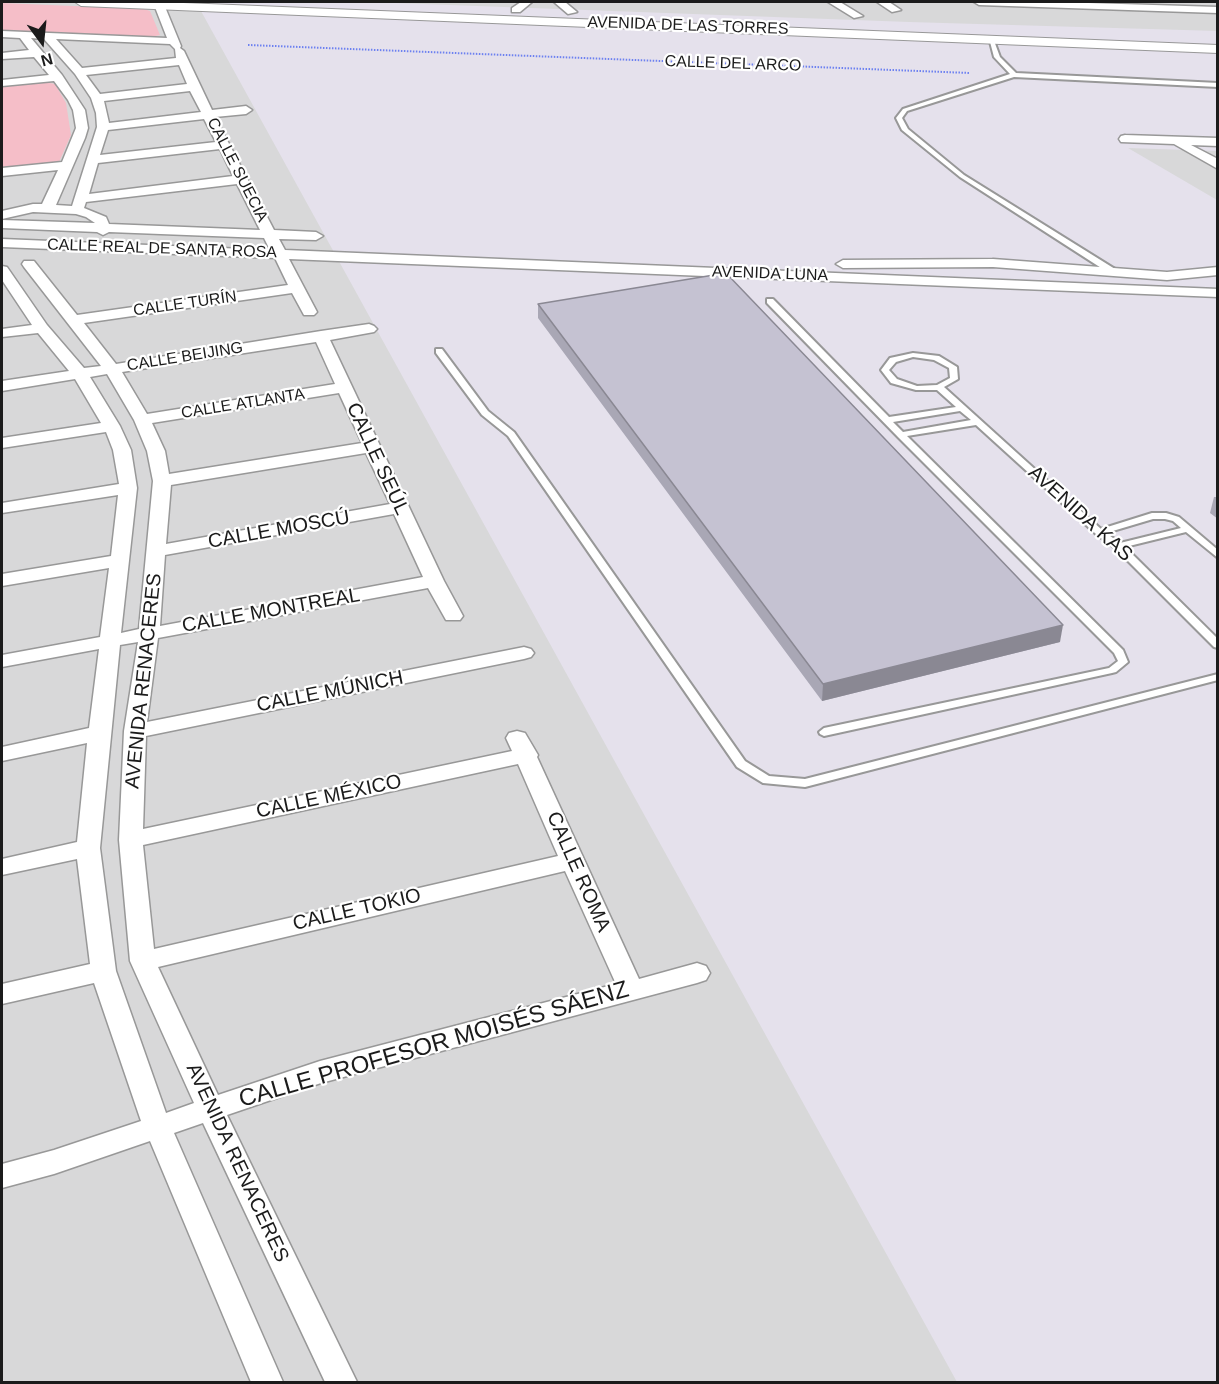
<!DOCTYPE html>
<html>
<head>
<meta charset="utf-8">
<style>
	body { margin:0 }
	#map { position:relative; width:1219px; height:1384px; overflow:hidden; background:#e5e1ec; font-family:Arial,sans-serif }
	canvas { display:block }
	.frame { position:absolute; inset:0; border:3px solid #1b1b1b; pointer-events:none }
	.north { position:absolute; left:12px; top:12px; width:60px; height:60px; -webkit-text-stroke:4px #fff; paint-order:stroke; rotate:165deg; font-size:16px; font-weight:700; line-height:24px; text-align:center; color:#1b1b1b }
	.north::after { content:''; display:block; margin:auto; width:21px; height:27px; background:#1b1b1b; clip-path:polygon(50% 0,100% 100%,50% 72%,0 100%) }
</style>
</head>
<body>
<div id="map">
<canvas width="1219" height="1384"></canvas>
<div class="frame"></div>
<div class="north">N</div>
</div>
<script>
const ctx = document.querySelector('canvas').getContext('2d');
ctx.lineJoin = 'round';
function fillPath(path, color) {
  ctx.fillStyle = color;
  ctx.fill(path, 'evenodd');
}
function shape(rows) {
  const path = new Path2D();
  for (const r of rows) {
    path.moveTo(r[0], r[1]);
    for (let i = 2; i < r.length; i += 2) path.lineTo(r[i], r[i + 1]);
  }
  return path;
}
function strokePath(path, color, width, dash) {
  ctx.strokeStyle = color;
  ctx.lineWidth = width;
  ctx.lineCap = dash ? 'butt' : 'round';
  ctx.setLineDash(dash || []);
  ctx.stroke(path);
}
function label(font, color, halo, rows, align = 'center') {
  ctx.font = font + ' Arial,sans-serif';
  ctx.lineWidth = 4.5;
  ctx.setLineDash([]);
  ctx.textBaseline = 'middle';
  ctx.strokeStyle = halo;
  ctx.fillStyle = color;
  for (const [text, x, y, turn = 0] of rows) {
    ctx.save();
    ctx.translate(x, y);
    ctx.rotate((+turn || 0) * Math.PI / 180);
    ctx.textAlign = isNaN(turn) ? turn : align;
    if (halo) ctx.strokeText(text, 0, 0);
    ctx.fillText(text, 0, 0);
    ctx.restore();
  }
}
fillPath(shape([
	[2,2,196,2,957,1382,2,1382],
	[369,2,1217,2,1218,31,909,22],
	[1128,148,1217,151,1217,200]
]), '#d8d8d9');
fillPath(shape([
	[2,3,144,9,150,11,160,35,151,37,2,31],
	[44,82,55,84,66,103,71,135,59,162,49,165,2,171,2,87]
]), '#f5bec8');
const service = shape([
	[989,38,993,38,1000,57,1016,73,1218,83,1218,87,1014,77,907,111,902,118,908,129,964,175,1115,269,1115,273,1109,273,960,177,902,130,896,118,903,109,1010,74,994,57,989,38],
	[767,299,773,299,889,417,956,407,937,390,916,390,891,383,881,370,890,358,913,353,939,356,957,367,958,379,944,387,1101,529,1152,513,1166,513,1179,517,1218,550,1218,558,1186,532,1125,547,1218,639,1218,648,1214,647,1115,548,1096,534,976,425,907,436,1123,650,1128,662,1116,672,1112,673,824,736,820,734,819,732,824,728,1109,668,1118,661,1114,653,898,437,767,303,767,299],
	[913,357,934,360,949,368,950,378,937,385,917,386,897,379,889,370,896,362,913,357],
	[960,411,971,420,903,432,893,422,960,411],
	[1153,519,1165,519,1173,521,1181,528,1120,543,1106,533,1153,519],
	[436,349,442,349,488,411,514,432,745,761,769,776,805,779,1218,674,1218,680,805,787,763,783,737,767,508,436,482,415,436,353,436,349]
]);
const minor = shape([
	[153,2,163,2,181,46,180,48,184,51,212,110,246,106,252,110,246,114,215,117,274,230,316,232,323,236,316,240,279,239,285,250,1218,289,1218,297,289,259,317,312,314,315,304,315,292,293,84,323,116,364,321,331,369,324,374,326,377,329,374,332,330,340,444,581,463,616,460,620,446,620,428,588,158,638,147,722,524,647,531,649,534,653,531,657,524,659,146,736,143,829,512,751,506,738,509,733,517,731,525,733,538,755,537,757,639,979,697,963,706,966,710,973,706,980,697,983,321,1083,227,1115,357,1382,325,1382,203,1123,174,1133,283,1382,251,1382,150,1141,54,1174,2,1188,2,1164,54,1150,141,1121,94,983,2,1004,2,984,90,964,77,859,2,875,2,859,77,842,87,743,2,761,2,747,89,728,99,649,2,667,2,655,100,637,109,568,2,586,2,574,111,556,118,495,2,513,2,503,119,484,113,450,106,432,2,448,2,438,101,423,75,379,2,391,2,381,69,371,38,333,2,337,2,329,32,325,2,280,2,266,7,267,47,325,84,368,101,366,24,267,22,264,24,261,34,261,77,315,288,285,275,258,2,247,2,239,270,250,264,238,109,232,103,235,97,232,2,228,2,220,95,223,86,217,76,214,33,212,2,219,2,211,33,204,42,204,58,170,2,176,2,168,62,162,76,128,73,110,68,100,54,81,2,86,2,80,49,75,34,57,2,59,2,53,29,50,20,38,2,37,2,31,167,38,153,2],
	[31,38,44,39,75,74,91,98,96,113,97,127,72,206,56,205,85,138,88,128,85,110,62,75,31,38],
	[56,39,170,44,175,49,176,58,82,68,56,39],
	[179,65,187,84,100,94,86,75,179,65],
	[190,91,201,112,109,123,104,101,190,91],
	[204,119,216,142,100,155,108,130,204,119],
	[220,149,233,176,89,194,98,163,220,149],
	[237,184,260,230,109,224,106,217,84,208,86,202,237,184],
	[316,342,335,384,147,414,122,372,316,342],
	[107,374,134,420,147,451,153,481,139,629,121,633,137,488,131,450,120,426,90,377,107,374],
	[339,393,362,443,169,474,165,451,152,423,339,393],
	[366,453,390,504,166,544,171,485,366,453],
	[394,514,423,577,160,626,165,555,394,514],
	[138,642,124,731,119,840,130,961,194,1103,166,1113,116,971,100,848,120,645,138,642],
	[518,764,558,856,154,949,143,845,518,764],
	[565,871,616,984,320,1061,218,1095,158,967,565,871],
	[521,2,532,2,520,12,512,12,512,8,521,2],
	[554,2,565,2,577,12,568,14,554,2],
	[828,2,840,2,863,16,854,18,828,2],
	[877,2,889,2,901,10,892,12,877,2],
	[974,2,1056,2,1218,7,1218,13,979,5,974,2],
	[1125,135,1218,138,1218,146,1191,145,1218,159,1218,169,1174,144,1121,142,1119,139,1121,136,1125,135],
	[993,259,1167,272,1218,267,1218,275,1167,280,993,267,843,268,836,264,843,260,993,259]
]);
const tertiary = shape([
	[75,2,159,2,1218,45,1218,53,81,6,75,2]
]);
strokePath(service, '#989898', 4);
strokePath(minor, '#989898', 3);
strokePath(tertiary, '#989898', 2);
strokePath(shape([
	[248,45,970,73]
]), '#6d81f0', 2, [1.5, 1.5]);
fillPath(service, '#fff');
fillPath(minor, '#fff');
fillPath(tertiary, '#fff');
fillPath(shape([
	[538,304,1060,642,822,701,538,318],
	[1214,497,1218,497,1218,519,1210,513]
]), '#a9a7b5');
fillPath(shape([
	[1063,625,1060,642,822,701,823,684]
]), '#8a8893');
const building = shape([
	[726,273,1063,625,823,684,538,304,726,273]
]);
fillPath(building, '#c5c2d2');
strokePath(building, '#8a8893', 1.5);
label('16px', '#1b1b1b', '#fff', [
	["AVENIDA DE LAS TORRES",688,26,2],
	["CALLE DEL ARCO",733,64,2],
	["CALLE SUECIA",237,170,63],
	["CALLE REAL DE SANTA ROSA",162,249,2],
	["AVENIDA LUNA",770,274,2],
	["CALLE TURÍN",185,304,-8],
	["CALLE BEIJING",185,357,-9],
	["CALLE ATLANTA",243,404,-9]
]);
label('20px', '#1b1b1b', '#fff', [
	["CALLE SEÚL",377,459,65],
	["AVENIDA KAS",1080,514,42],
	["CALLE MOSCÚ",279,530,-10],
	["CALLE MONTREAL",271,611,-10],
	["AVENIDA RENACERES",144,681,-84],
	["CALLE MÚNICH",330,692,-11],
	["CALLE MÉXICO",329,797,-12],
	["CALLE ROMA",578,872,66],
	["CALLE TOKIO",357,910,-13],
	["AVENIDA RENACERES",237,1163,65]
]);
label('24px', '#1b1b1b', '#fff', [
	["CALLE PROFESOR MOISÉS SÁENZ",434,1045,-16]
]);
</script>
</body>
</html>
